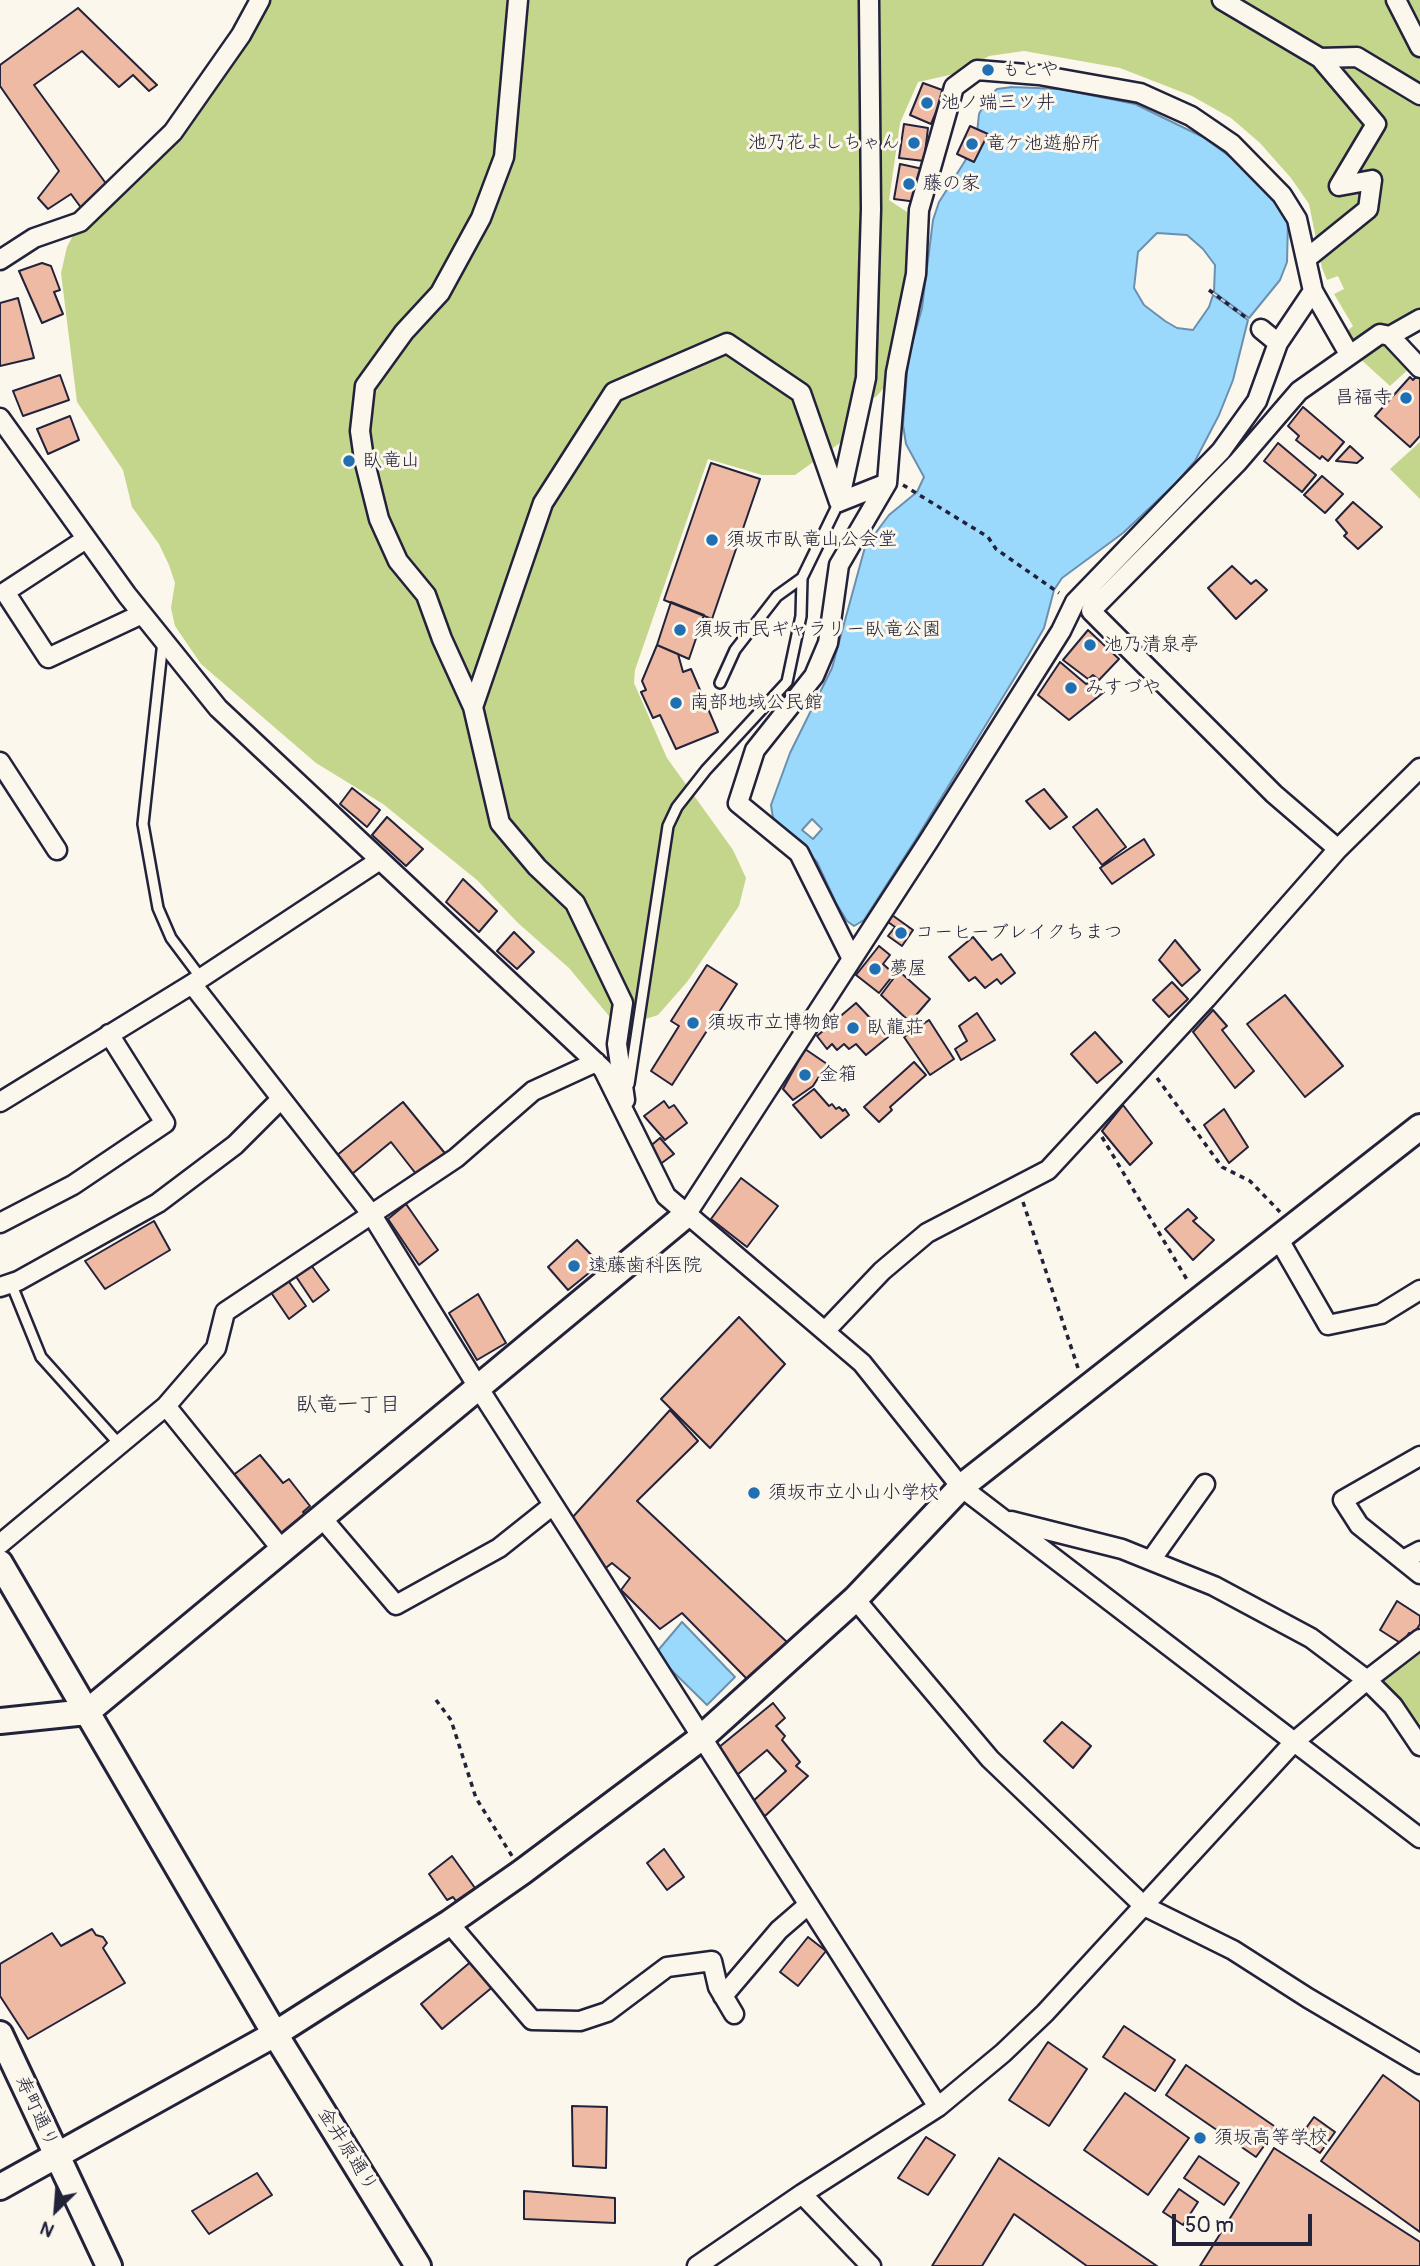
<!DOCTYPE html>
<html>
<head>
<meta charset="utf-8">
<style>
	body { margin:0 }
	#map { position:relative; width:1420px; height:2266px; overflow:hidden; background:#fbf7ec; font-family:Pangolin,sans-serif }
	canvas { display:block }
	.north { position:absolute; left:21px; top:2175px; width:70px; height:70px; -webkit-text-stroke:5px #fbf7ec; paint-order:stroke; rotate:205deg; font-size:19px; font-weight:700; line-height:28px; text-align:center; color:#22223b }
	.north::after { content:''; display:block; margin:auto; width:24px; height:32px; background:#22223b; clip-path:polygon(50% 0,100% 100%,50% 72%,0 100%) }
	.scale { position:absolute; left:1172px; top:2214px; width:140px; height:32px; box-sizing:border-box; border:4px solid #22223b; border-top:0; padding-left:9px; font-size:21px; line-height:24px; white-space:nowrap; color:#22223b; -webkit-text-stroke:5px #fbf7ec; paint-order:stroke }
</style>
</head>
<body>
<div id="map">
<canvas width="1420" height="2266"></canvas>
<div class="north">N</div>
<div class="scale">50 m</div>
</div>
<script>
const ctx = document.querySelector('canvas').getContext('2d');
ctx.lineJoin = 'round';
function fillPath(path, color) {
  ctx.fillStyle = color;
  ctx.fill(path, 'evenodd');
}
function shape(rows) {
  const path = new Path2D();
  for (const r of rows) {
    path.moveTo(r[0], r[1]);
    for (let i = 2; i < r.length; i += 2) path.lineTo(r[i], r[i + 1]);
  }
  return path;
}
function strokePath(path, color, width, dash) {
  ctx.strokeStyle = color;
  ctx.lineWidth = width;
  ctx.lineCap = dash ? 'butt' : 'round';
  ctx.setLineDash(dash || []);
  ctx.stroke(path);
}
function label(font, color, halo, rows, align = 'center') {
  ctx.font = font + ' Pangolin,"Klee One",sans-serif';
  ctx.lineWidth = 6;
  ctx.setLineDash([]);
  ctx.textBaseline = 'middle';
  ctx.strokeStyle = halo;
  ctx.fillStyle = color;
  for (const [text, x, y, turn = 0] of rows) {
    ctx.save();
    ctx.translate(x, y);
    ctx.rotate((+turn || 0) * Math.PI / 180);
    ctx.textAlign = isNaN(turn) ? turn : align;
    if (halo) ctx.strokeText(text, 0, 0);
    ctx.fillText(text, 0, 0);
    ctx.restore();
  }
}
fillPath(shape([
	[260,0,1420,0,1420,313,1391,329,1380,325,1353,341,1346,332,1353,326,1334,294,1344,289,1338,276,1327,280,1322,268,1309,204,1291,178,1260,143,1231,118,1192,96,1120,68,1024,51,989,56,963,72,918,82,900,123,889,200,913,216,909,275,888,383,876,397,861,399,847,438,795,475,762,475,708,459,635,670,634,683,667,758,733,850,746,878,739,906,687,982,658,1015,630,1024,609,1016,569,968,518,923,477,880,383,804,316,763,201,664,175,626,171,608,175,583,169,565,159,544,132,507,123,470,77,402,61,273,67,247,80,222,171,134],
	[1384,338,1411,367,1390,386,1357,356],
	[1420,442,1420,499,1390,469],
	[1420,1649,1420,1738,1378,1682]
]), '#c3d68b');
const water = shape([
	[1012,87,1060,89,1135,104,1203,137,1240,164,1268,191,1288,221,1287,262,1280,280,1249,318,1214,292,1215,265,1203,249,1187,235,1157,233,1138,252,1134,288,1144,305,1165,321,1177,328,1193,330,1209,307,1213,295,1248,320,1233,380,1219,415,1195,461,1176,483,1123,533,1062,578,1054,590,1044,628,1028,656,916,839,864,920,854,926,847,921,836,903,817,862,773,818,771,805,790,753,832,668,865,547,889,515,917,492,924,477,906,444,903,425,908,359,922,308,933,220,939,202,965,161,977,133,979,114,987,99,997,89,1012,87],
	[812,819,822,829,813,839,802,830,812,819],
	[682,1622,735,1677,707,1705,655,1654,682,1622]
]);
fillPath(water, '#9bd9fc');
strokePath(water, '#6b90af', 2);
const building = shape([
	[78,8,157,85,149,91,133,75,119,87,82,51,34,85,110,189,82,209,71,194,48,209,38,198,59,171,0,86,0,65,78,8],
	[923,83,945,91,931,124,910,115,923,83],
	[904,124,928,128,924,161,899,158,904,124],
	[970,126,988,134,974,162,957,154,970,126],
	[900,164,923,169,917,202,894,199,900,164],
	[42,263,51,266,60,290,54,292,63,314,42,323,19,271,42,263],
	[18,298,34,358,0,366,0,303,18,298],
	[60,375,69,400,23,416,13,391,60,375],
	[1417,376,1420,379,1420,436,1410,447,1375,416,1410,377,1413,380,1417,376],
	[1303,407,1344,442,1328,461,1322,456,1320,459,1296,440,1299,436,1288,426,1303,407],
	[70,416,79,440,48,454,37,429,70,416],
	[1278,443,1316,475,1302,492,1264,461,1278,443],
	[1350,446,1363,458,1357,463,1336,461,1350,446],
	[711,463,760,479,712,619,664,600,711,463],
	[1322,476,1343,494,1325,513,1304,495,1322,476],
	[1353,502,1382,527,1358,549,1344,536,1347,533,1336,520,1353,502],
	[1232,566,1251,584,1256,580,1267,590,1236,619,1208,588,1232,566],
	[671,602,704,615,689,659,657,645,671,602],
	[1088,630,1119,659,1099,680,1093,675,1088,679,1063,660,1088,630],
	[657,645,678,654,683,672,691,669,718,732,676,749,660,715,653,718,641,692,646,690,642,681,657,645],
	[1060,662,1086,684,1092,681,1104,692,1069,720,1038,695,1060,662],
	[352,788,380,810,367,827,340,804,352,788],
	[1044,789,1067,817,1050,829,1026,801,1044,789],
	[1097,809,1126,847,1102,865,1073,827,1097,809],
	[387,817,423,849,406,866,372,835,387,817],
	[1144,839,1154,855,1112,884,1100,868,1144,839],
	[463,879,497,911,479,932,446,902,463,879],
	[892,915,913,930,902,946,888,936,895,927,888,922,892,915],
	[514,932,534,952,517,969,497,951,514,932],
	[973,937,992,960,1001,954,1015,973,1001,984,997,979,985,988,975,977,969,981,949,957,973,937],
	[1175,940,1200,970,1182,986,1159,960,1175,940],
	[879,946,890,955,883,964,894,974,879,993,856,975,879,946],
	[707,965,737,984,672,1085,651,1071,679,1026,671,1021,707,965],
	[899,971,930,999,910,1022,881,995,899,971],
	[1172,982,1188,999,1169,1017,1153,1000,1172,982],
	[1285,995,1343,1066,1305,1097,1247,1024,1285,995],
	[856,1003,888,1037,866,1055,856,1044,849,1049,844,1044,837,1050,832,1044,827,1049,817,1036,856,1003],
	[1213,1010,1227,1026,1222,1030,1254,1071,1235,1088,1193,1032,1213,1010],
	[977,1013,995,1040,961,1060,955,1049,967,1041,959,1026,977,1013],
	[929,1020,954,1059,930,1075,904,1037,929,1020],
	[1095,1032,1122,1062,1097,1083,1071,1054,1095,1032],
	[805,1049,827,1064,813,1086,793,1100,783,1089,805,1049],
	[914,1062,926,1075,890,1107,892,1110,879,1122,864,1107,914,1062],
	[814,1089,829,1106,832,1104,836,1109,839,1107,843,1111,845,1109,849,1115,821,1138,793,1105,814,1089],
	[664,1101,669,1108,674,1105,687,1123,665,1140,644,1116,664,1101],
	[403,1102,448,1157,420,1179,391,1142,352,1174,336,1156,403,1102],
	[1123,1105,1152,1143,1130,1165,1102,1131,1123,1105],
	[1224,1109,1248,1147,1229,1163,1204,1125,1224,1109],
	[660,1138,674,1154,659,1165,648,1148,660,1138],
	[741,1178,778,1206,747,1247,711,1219,741,1178],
	[406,1204,438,1250,419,1265,388,1219,406,1204],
	[1188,1209,1197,1218,1193,1221,1214,1240,1193,1260,1165,1229,1188,1209],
	[154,1221,170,1250,105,1289,85,1261,154,1221],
	[577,1240,600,1264,568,1290,548,1267,577,1240],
	[311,1265,329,1290,313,1302,295,1275,311,1265],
	[287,1279,306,1306,289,1319,270,1291,287,1279],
	[478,1294,506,1343,477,1360,449,1313,478,1294],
	[739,1317,785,1364,710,1448,661,1399,739,1317],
	[670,1410,698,1441,637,1501,788,1643,748,1680,682,1613,660,1629,621,1590,630,1578,612,1563,602,1571,561,1530,670,1410],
	[260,1455,283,1483,289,1479,310,1506,303,1512,307,1517,282,1537,232,1476,260,1455],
	[1397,1601,1420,1616,1420,1624,1413,1635,1409,1633,1402,1644,1380,1630,1397,1601],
	[773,1703,785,1718,776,1726,785,1736,782,1740,800,1762,796,1766,808,1776,765,1816,751,1803,786,1771,767,1750,737,1775,718,1748,773,1703],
	[1062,1722,1091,1746,1073,1768,1044,1741,1062,1722],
	[664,1849,684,1877,667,1890,647,1863,664,1849],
	[452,1856,475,1888,456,1901,453,1897,447,1900,429,1874,452,1856],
	[92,1929,96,1935,103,1937,107,1943,103,1948,125,1983,28,2039,0,1996,0,1964,52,1933,61,1946,92,1929],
	[808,1937,826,1951,798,1986,780,1972,808,1937],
	[474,1959,495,1985,442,2029,421,2004,474,1959],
	[1124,2026,1175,2060,1155,2091,1103,2057,1124,2026],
	[1048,2042,1087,2069,1049,2126,1009,2100,1048,2042],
	[1186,2065,1277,2128,1256,2157,1166,2095,1186,2065],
	[1383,2075,1420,2102,1420,2232,1321,2161,1383,2075],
	[1125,2093,1189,2138,1148,2195,1084,2150,1125,2093],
	[572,2106,607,2107,606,2168,573,2166,572,2106],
	[1314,2117,1335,2132,1320,2153,1299,2138,1314,2117],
	[926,2137,955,2155,928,2195,898,2178,926,2137],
	[1274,2148,1420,2242,1420,2266,1200,2266,1274,2148],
	[1199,2156,1239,2183,1224,2205,1184,2178,1199,2156],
	[999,2158,1157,2266,1087,2266,1014,2214,982,2266,932,2266,999,2158],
	[257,2173,272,2195,209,2234,192,2211,257,2173],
	[1179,2189,1198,2202,1183,2225,1163,2212,1179,2189],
	[524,2191,615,2198,615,2223,524,2219,524,2191]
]);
fillPath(building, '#efbaa3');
strokePath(building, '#22223b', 2);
const lane = shape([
	[802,578,839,502],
	[163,641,143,824,158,908,171,938,201,978],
	[629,1084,668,826,677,807,706,770,787,682,801,616,802,578,777,596,735,650,720,683],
	[11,1283,41,1357,120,1445]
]);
const street = shape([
	[518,0,504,157,481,218,440,293,404,332,365,386,360,431,364,459,379,519,398,561,426,595,442,639,473,707,500,823,537,867,575,903,623,1003,617,1044,625,1100],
	[1222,0,1320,58],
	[1396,0,1420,47],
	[1306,259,1368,209,1372,180,1339,186,1376,124,1320,58,1357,57,1420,95],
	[0,260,34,238,80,222,173,132,241,35,260,0],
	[1261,329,1278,343],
	[1390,336,1420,368],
	[0,418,127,595,218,708,603,1069,666,1196,862,1363,961,1487,1420,1838],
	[839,502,866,378,871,209,869,0],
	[839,502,887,483],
	[86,539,5,592,48,658,142,614],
	[473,707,543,503,614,392,727,343,801,393,839,502],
	[0,762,57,850],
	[1338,849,1274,794,1091,611,1237,463,1299,391,1380,334,1390,336,1420,319],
	[851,957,799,853,738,803,755,750,814,676,828,643,839,565,887,483,896,372,916,274,919,210,954,87,977,70,1039,75,1140,93,1191,116,1232,144,1282,195,1297,219,1313,291,1349,354],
	[192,984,372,1215,478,1387,938,2107],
	[0,1102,192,984,380,860],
	[686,1215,928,842,1061,631,1075,602,1221,451,1257,401,1278,343,1313,291],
	[0,1223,73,1185,165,1123,109,1034],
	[1278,1238,1328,1325,1381,1314,1420,1290],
	[0,1287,18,1281,158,1203,235,1145,281,1099],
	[826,1330,882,1271,927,1233,1048,1170,1206,999,1338,849,1420,768],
	[166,1406,216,1348,225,1312,456,1158,533,1091,596,1062],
	[1420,1456,1343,1500,1359,1525,1420,1574],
	[322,1518,396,1605,499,1548,553,1505],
	[1011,1521,1122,1549,1214,1586,1311,1638,1367,1680,1393,1706,1420,1746],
	[0,1544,166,1406,283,1551],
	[1151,1560,1205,1484],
	[1403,1560,1420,1551],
	[855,1599,990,1759,1144,1906,1233,1950,1308,1998,1420,2064],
	[449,1923,532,2020,580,2021,607,2012,667,1967,712,1961,718,1987,734,2014],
	[723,1996,779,1930,808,1905],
	[802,2194,871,2266],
	[697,2266,802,2194,938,2107,1003,2053,1045,2013,1294,1742,1367,1680,1420,1639]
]);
const secondary = shape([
	[0,1563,275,2034,418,2266],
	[0,1721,87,1712,686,1215],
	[0,2034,109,2266],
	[0,2187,275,2034,449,1923,522,1872,701,1738,855,1599,961,1487,1420,1127]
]);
strokePath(lane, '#22223b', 14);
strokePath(street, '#22223b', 23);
strokePath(secondary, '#22223b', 30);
strokePath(shape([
	[1209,290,1248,319],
	[903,485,988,537,996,549,1059,593],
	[1157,1078,1222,1167,1250,1181,1280,1212],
	[1102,1137,1189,1283],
	[1023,1202,1078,1368],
	[436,1700,451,1720,476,1798,512,1856]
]), '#22223b', 3.5, [5, 5]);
strokePath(lane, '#fbf7ec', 9);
strokePath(street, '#fbf7ec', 18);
strokePath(secondary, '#fbf7ec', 24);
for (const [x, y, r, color] of [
	[988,70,7,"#1f6fb2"],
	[927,103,7,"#1f6fb2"],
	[914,143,7,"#1f6fb2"],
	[972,144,7,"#1f6fb2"],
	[909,184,7,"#1f6fb2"],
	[1406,398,7,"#1f6fb2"],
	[349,461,7,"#1f6fb2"],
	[712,540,7,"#1f6fb2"],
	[680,630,7,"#1f6fb2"],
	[1090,645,7,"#1f6fb2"],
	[1071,688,7,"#1f6fb2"],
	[676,703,7,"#1f6fb2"],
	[901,933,7,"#1f6fb2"],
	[875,969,7,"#1f6fb2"],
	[693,1023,7,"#1f6fb2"],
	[853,1028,7,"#1f6fb2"],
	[805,1075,7,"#1f6fb2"],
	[574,1266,7,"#1f6fb2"],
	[754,1493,7,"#1f6fb2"],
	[1200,2138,7,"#1f6fb2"]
]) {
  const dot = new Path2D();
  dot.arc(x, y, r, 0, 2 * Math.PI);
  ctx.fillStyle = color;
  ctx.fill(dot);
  strokePath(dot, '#fbf7ec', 2.5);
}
label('19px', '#22223b', '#fbf7ec', [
	["もとや",1002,70],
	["池ノ端三ツ井",941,103],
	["池乃花よしちゃん",900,143,"right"],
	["竜ケ池遊船所",986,144],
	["藤の家",923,184],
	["昌福寺",1392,398,"right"],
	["臥竜山",363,461],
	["須坂市臥竜山公会堂",726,540],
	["須坂市民ギャラリー臥竜公園",694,630],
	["池乃清泉亭",1104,645],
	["みすづや",1085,688],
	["南部地域公民館",690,703],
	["コーヒーブレイクちまつ",915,933],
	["夢屋",889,969],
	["須坂市立博物館",707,1023],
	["臥龍荘",867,1028],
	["金箱",819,1075],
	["遠藤歯科医院",588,1266],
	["須坂市立小山小学校",768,1493],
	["須坂高等学校",1214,2138]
], 'left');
label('19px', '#22223b', '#fbf7ec', [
	["寿町通り",36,2112,65],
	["金井原通り",347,2150,58]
]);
label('21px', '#22223b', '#fbf7ec', [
	["臥竜一丁目",348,1406]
]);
</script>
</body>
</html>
